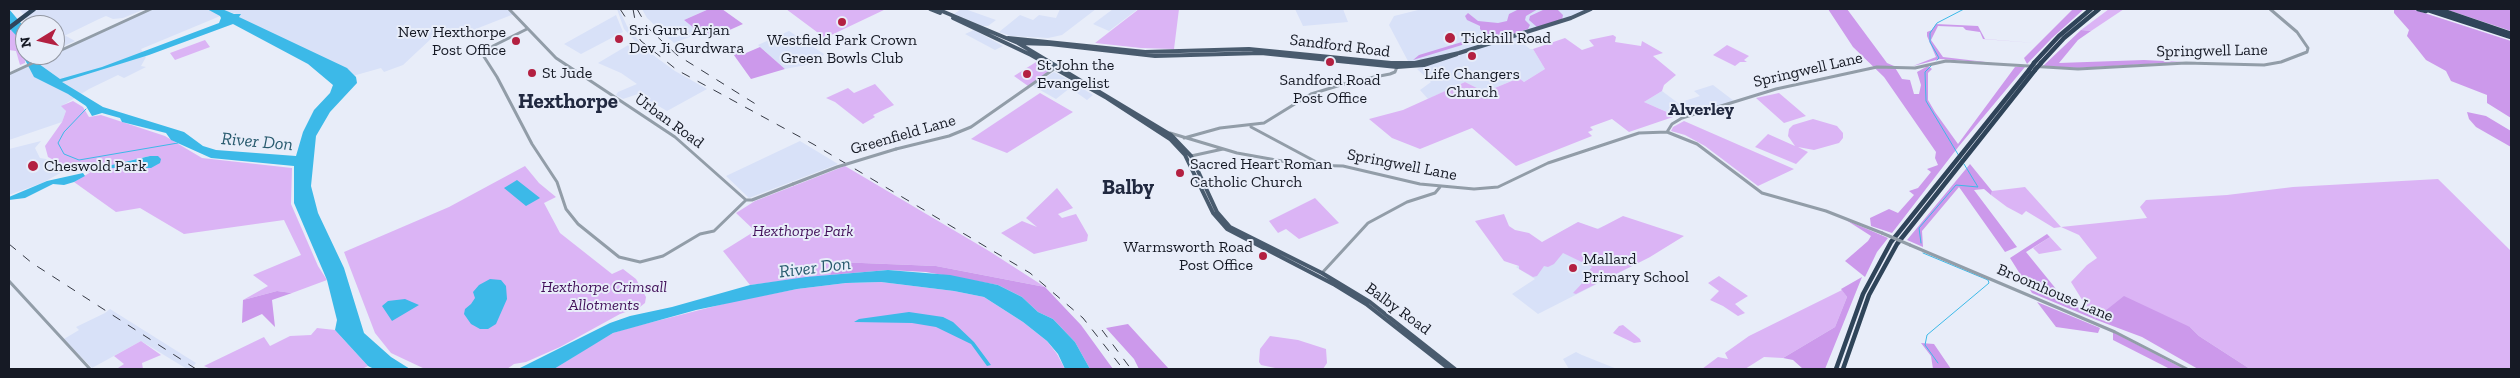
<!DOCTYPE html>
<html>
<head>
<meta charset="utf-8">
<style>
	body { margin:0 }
	#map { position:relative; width:2520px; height:378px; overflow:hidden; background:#e8edf9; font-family:"Zilla Slab",serif }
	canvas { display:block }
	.frame { position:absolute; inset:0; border:10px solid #161a25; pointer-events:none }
	.north { position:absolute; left:15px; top:15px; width:50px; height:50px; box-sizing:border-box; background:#e8edf9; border:1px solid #9499a4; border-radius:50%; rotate:261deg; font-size:14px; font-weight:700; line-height:20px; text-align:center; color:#161a25 }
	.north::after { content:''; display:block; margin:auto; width:18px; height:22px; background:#b32041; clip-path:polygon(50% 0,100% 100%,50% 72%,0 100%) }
</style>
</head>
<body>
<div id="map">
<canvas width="2520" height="378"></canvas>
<div class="frame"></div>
<div class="north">N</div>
</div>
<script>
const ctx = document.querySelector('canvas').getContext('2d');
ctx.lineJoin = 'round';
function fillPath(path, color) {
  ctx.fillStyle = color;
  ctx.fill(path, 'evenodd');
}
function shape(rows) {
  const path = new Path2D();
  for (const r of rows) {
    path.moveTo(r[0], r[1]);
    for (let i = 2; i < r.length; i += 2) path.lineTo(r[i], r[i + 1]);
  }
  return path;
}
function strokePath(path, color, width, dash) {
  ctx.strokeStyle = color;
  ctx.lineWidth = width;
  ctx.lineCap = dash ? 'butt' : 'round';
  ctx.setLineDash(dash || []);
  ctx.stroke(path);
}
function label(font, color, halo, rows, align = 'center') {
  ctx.font = font + ' "Zilla Slab",serif';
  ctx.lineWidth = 4;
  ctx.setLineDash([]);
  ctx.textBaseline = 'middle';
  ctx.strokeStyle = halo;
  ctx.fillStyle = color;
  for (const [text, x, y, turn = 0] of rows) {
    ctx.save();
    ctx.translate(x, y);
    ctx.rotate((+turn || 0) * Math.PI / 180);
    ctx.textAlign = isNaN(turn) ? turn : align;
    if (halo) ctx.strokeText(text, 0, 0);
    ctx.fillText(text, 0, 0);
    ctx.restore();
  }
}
fillPath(shape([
	[19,9,145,9,123,18,113,19,106,16,99,19,60,38,66,36,75,41,55,50,55,25,32,25],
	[149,9,511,9,514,14,458,36,453,30,438,35,443,26,440,26,433,37,403,65,384,72,381,68,342,79,239,17,240,15,230,12,141,49,146,57,141,66,146,67,124,78,118,75,89,89,62,106,66,111,62,122,9,140,9,74,50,55,55,55,55,53],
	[617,9,619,9,627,26,646,50,675,71,707,89,667,111,638,94,623,99,616,95,618,92,637,84,621,73,598,63,635,41,624,29],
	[642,9,709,9,684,20,700,33,674,43,647,18],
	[961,9,965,9,996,20,988,26,983,26,954,14],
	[1060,9,1096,9,1062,35,1048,38,1011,36,999,32,1020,15,1033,20,1039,15,1056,18],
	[1113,9,1138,9,1109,31,1093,24],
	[1295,9,1343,9,1348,22,1303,26],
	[1422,9,1591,9,1579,15,1514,36,1530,49,1533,49,1545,69,1524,82,1519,78,1485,92,1465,82,1428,99,1420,90,1431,82,1417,69,1479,47,1409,63,1389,25,1394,16],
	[616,15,623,32,581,54,564,44],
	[974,30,1003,46,995,50,965,34],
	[789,31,824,54,823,56,816,63,785,69,758,45],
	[1054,72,1074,83,1093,95,1087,100,1070,88,1056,99,1033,86],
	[1713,85,1734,101,1681,118,1644,102,1662,91,1678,103,1700,96,1694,91],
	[41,141,35,148,40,158,46,159,66,170,42,183,9,195,9,149],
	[800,141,838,164,749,198,726,176],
	[1578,222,1596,229,1607,225,1650,257,1538,314,1512,294,1535,279,1516,267,1546,253,1542,243],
	[110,309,196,363,191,369,187,369,141,341,92,368,64,339,79,330,76,327,105,313],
	[1576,352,1582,355,1617,369,1569,369,1563,359]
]), '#d8e1f8');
fillPath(shape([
	[786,9,886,9,825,38],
	[1139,9,1179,9,1174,49,1141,48,1095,43],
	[2109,9,2124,9,2091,31,2081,30],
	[9,28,25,45,25,63,20,65,16,51,9,50],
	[1613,35,1616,37,1615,42,1641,46,1642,41,1663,53,1653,56,1676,75,1664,85,1662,91,1644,102,1676,116,1629,132,1612,119,1590,127,1593,130,1588,132,1592,136,1516,166,1472,128,1420,149,1392,138,1369,119,1403,110,1465,82,1485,92,1519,78,1524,82,1545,69,1533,49,1565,38,1582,50,1594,46,1589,40],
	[205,40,210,47,175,60,170,53],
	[1727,45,1749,56,1744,60,1747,62,1740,62,1735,66,1713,55],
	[1036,62,1049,71,1031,84,1028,86,1014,76],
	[875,84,894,105,873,115,875,117,863,124,835,102,826,98,848,88,854,93],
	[1040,93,1073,112,1007,153,971,139],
	[1779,93,1806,116,1784,123,1756,98],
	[73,101,83,107,89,117,101,115,165,136,202,158,292,168,291,204,318,266,327,280,292,293,277,291,243,300,268,286,253,275,301,255,284,220,184,234,140,208,116,212,74,182,91,172,71,169,48,157,45,146,62,122,66,111,61,106],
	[150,156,151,168,101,168,128,161],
	[1813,119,1837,126,1843,133,1843,138,1839,143,1814,150,1798,147,1808,152,1796,164,1755,147,1768,134,1795,146,1788,136,1789,129,1793,125],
	[1684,121,1794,169,1758,186,1705,146,1685,135,1671,131,1673,127],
	[525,166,539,183,556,197,544,203,560,233,612,274,623,269,636,279,646,297,645,303,640,307,620,314,560,347,526,362,514,364,507,369,425,369,391,353,375,333,344,252,449,207],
	[845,166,989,251,1045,287,936,266,837,262,830,275,750,285,723,251,755,231,736,213,755,201],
	[2438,179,2511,251,2511,369,2250,369,2199,336,2190,327,2094,319,2071,282,2087,265,2097,258,2079,235,2061,227,2054,228,2026,211,2022,215,2007,207,1991,195,1992,191,2025,187,2061,227,2147,218,2140,207,2146,200,2227,195,2293,187],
	[1057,188,1073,208,1058,214,1062,218,1076,214,1088,235,1087,241,1034,254,1001,233,1022,221,1037,227,1026,218],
	[1315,198,1339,223,1299,239,1286,229,1278,233,1269,221],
	[1504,214,1509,226,1515,230,1529,233,1542,242,1578,222,1598,229,1623,216,1684,236,1650,257,1576,294,1573,293,1587,278,1587,273,1592,267,1563,253,1554,264,1548,267,1544,266,1537,276,1533,277,1519,269,1519,266,1504,261,1475,221],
	[2050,237,2062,250,2039,254,2033,248],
	[1719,276,1748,296,1735,304,1745,313,1738,316,1723,306,1710,300,1719,291,1708,283],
	[881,282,954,291,984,297,1023,322,1047,341,1057,354,1065,369,554,369,592,345,613,333,629,328,735,301,797,289,846,283],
	[1842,290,1847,297,1835,327,1783,358,1764,357,1745,369,1702,369,1718,357,1728,359,1725,353,1749,336],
	[1623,325,1640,339,1641,342,1634,343,1613,333,1619,326],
	[317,328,335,330,368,366,362,369,211,369,204,366,264,337,270,346,290,336,311,335],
	[1270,336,1298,340,1326,349,1327,363,1323,369,1280,369,1261,365,1259,362,1260,349],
	[141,341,161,355,142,363,143,369,120,369,118,368,124,364,114,356]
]), '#dbb4f5');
fillPath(shape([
	[709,9,722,9,743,24,714,37,700,33,684,20],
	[1519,9,1538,9,1526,16,1525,20,1530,25,1528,29,1497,39,1486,36,1488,37,1413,60,1419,55,1485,35,1480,29,1480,26,1467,20,1465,16,1468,13,1478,21,1498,23,1507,21,1509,14],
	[1545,9,1557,9,1563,15,1562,20,1537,27,1529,20,1530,16],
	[1828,9,1847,9,1887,63,1894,66,1902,79,1910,80,1914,94,1919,94,1921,85,1917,72,1928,66,1932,69,1928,73,1928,100,1935,112,1958,144,2015,67,2025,67,1959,146,1892,233,1871,226,1870,218,1889,209,1898,213,1914,195,1909,191,1918,188,1931,172,1927,169,1938,165,1935,158,1936,152,1884,77,1853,47],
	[2073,9,2084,9,2052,38,2027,64,2024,58],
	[2394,9,2412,9,2511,41,2511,118,2487,103,2487,95,2451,81,2446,71,2426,60,2407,36,2409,30,2394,13],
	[2444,9,2511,9,2511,31,2454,12],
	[1936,24,1978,26,1985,39,2035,43,1983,39,1980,32,1966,30,1963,27,1938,26,1931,40,1943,57,1994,63,1940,59,1913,66,1936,57,1927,36,1927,32,1932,30],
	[2081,30,2091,31,2078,40,2059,63,2144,60,2183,62,2078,68,2043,66],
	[760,47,785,69,751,79,731,51,734,49,739,53,746,53],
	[2467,112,2486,116,2511,131,2511,147,2476,127,2469,119],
	[1970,164,1992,191,1991,195,1984,189,1974,190,2017,247,2005,252,1959,187,1922,231,1923,247,1907,240],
	[1846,220,1888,238,1877,252,1865,277,1845,261,1868,241,1871,236],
	[2047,234,2050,237,2026,252,2065,300,2074,306,2091,312,2095,319,2124,296,2190,327,2199,336,2250,369,2198,369,2142,337,2094,319,2032,293,2010,258],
	[837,262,936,266,1045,287,1081,325,1113,369,1090,369,1075,342,1053,319,1038,312,1022,297,998,285,926,272,888,270,830,275],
	[1862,277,1825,369,1803,369,1793,360,1783,358,1835,327,1847,297,1841,289],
	[277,291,292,293,272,300,275,327,262,314,242,323,243,300],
	[2037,302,2100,328,2098,333,2056,327],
	[1128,324,1169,369,1139,369,1134,359,1106,328],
	[2113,332,2184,369,2170,369,2113,340],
	[1921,343,1934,344,1951,369,1933,369,1931,356]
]), '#cc99eb');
fillPath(shape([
	[9,9,25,28,25,45,9,28],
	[207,9,222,9,234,14,241,14,239,17,347,68,356,77,357,83,330,112,316,136,311,186,318,213,344,268,364,333,391,357,410,369,374,369,368,366,335,330,337,320,327,280,294,203,294,166,211,158,171,140,166,133,122,122,120,118,102,113,92,116,86,106,68,94,34,77,24,58,25,51,25,55,37,55,39,64,60,79,102,67,219,23,221,18,220,16],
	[233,24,308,64,333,85,330,93,314,110,303,132,296,156,216,150,203,146,184,132,103,107,62,82,149,55],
	[150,156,158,156,161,159,160,163,151,168,99,168],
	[83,173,85,176,74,182,64,185,53,184,25,198,9,200,9,197,47,181],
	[517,180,540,198,526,206,504,188],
	[888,270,950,275,998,285,1022,297,1038,312,1053,319,1075,342,1090,369,1065,369,1058,354,1047,341,1023,322,984,297,954,291,881,282,846,283,797,289,696,310,613,333,554,369,518,369,610,323,630,316,672,307,750,285,806,277],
	[490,279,501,280,506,286,507,299,496,324,488,329,480,329,471,324,464,314,465,309,471,304,475,298,473,292,479,285],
	[405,299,419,305,392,321,382,306,388,301],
	[909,312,943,317,953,322,974,342,991,365,987,366,971,344,936,327,912,323,854,322,859,319]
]), '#3cb9e8');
strokePath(shape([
	[1937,60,1939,58,1930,42,1930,33,1937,23,1964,9],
	[1932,65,1925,72,1926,101,1962,161],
	[86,109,64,132,58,143,64,154,79,160,178,143],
	[1921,243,1919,228,1956,185,1978,187,1964,164],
	[1923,253,1988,280,1989,283,1927,335,1925,345,1938,363]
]), '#3cb9e8', 1);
strokePath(shape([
	[509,9,556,58,675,137,746,200],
	[527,29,481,52,497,77,532,144,557,182,566,209,578,224,619,257,640,262,663,256,700,234,714,231,746,200],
	[55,53,151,9],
	[9,74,50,55],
	[1251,127,1322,165],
	[1667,132,1672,124,1682,118,1776,89,1877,67,1915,68,1946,61,2078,69,2186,63,2264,65,2281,62,2307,52,2308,48,2297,32,2270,9],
	[1170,133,1237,153,1304,165,1343,166,1420,184,1474,189,1498,187,1548,163,1639,133,1667,132,1697,144,1762,193,1826,211,1882,233],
	[1184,138,1220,128,1264,123,1311,94,1354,81,1390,74,1395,72,1397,67],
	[896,149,949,136,971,127,1054,69],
	[1191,156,1223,149],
	[746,200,752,200,793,184],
	[1910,245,2115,332,2187,369],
	[1322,273,1368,223,1407,202,1435,193,1440,187],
	[9,281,90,369]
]), '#929da8', 3);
strokePath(shape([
	[930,9,940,13],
	[937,9,1018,43,1171,135,1191,156,1217,212,1230,227,1322,273,1370,302,1455,369],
	[953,18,1031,55,1107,98,1170,139,1185,155,1213,213,1227,229,1335,285,1366,304,1449,369],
	[1008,38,1145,52,1249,49,1391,63,1415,63,1459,53,1571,18,1591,9],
	[1018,43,1050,44,1155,56,1261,53,1397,67,1424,65,1457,54]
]), '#495b6e', 4);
strokePath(shape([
	[2418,9,2426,11],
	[2425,9,2511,37],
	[2438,9,2511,34],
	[9,28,34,9],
	[2034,63,2059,36,2091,9],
	[2041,63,2064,38,2099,9],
	[1836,369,1863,294,1891,242,2029,70],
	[1843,369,1869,295,1897,244,2035,70]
]), '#2f4459', 4.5);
strokePath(shape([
	[620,9,641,41,677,70,813,144,1030,273,1083,318,1123,369],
	[633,9,637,31],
	[637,9,648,28,677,55,762,108],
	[9,244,32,263,196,369],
	[1102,330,1131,369]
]), '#363a45', 1, [9, 9]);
strokePath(shape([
	[793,184,837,167,896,149],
	[1882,233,1910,245]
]), '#929da8', 3);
strokePath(shape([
	[2029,70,2034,63],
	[2035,70,2041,63]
]), '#2f4459', 4.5);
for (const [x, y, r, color] of [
	[842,22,5,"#b32041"],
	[1450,38,6,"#b32041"],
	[619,39,5,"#b32041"],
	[516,41,5,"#b32041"],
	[1472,56,5,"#b32041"],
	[1330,62,5,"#b32041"],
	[532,73,5,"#b32041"],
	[1027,74,5,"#b32041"],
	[33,166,6,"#b32041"],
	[1180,173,5,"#b32041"],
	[1263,256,5,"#b32041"],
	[1573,268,5,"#b32041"]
]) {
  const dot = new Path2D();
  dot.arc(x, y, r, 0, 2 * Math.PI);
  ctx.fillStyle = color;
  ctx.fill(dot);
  strokePath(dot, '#e8edf9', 2);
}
label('16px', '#161a25', '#e8edf9', [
	["Sri Guru Arjan",629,30],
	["Dev Ji Gurdwara",629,48],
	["New Hexthorpe",506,32,"right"],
	["Post Office",506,50,"right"],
	["Tickhill Road",1461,38],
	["Westfield Park Crown",842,40,"center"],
	["Green Bowls Club",842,58,"center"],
	["St John the",1037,65],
	["Evangelist",1037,83],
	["St Jude",542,73],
	["Life Changers",1472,74,"center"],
	["Church",1472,92,"center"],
	["Sandford Road",1330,80,"center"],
	["Post Office",1330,98,"center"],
	["Sacred Heart Roman",1190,164],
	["Catholic Church",1190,182],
	["Cheswold Park",44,166],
	["Warmsworth Road",1253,247,"right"],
	["Post Office",1253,265,"right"],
	["Mallard",1583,259],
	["Primary School",1583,277]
], 'left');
label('16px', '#161a25', '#e8edf9', [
	["Sandford Road",1340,46,7],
	["Springwell Lane",2212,51,-1],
	["Springwell Lane",1808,70,-13],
	["Urban Road",669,121,36],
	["Greenfield Lane",903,135,-16],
	["Springwell Lane",1402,165,11],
	["Broomhouse Lane",2055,293,23],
	["Balby Road",1398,309,36]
]);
label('italic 16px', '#42115a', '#e8edf9', [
	["Hexthorpe Park",803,231],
	["Hexthorpe Crimsall",604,287],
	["Allotments",604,305]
]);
label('bold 18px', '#212940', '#e8edf9', [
	["Alverley",1701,110]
]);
label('italic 18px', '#285a6e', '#e8edf9', [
	["River Don",257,142,5],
	["River Don",815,268,-7]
]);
label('bold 21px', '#212940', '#e8edf9', [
	["Hexthorpe",568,102],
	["Balby",1128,188]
]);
</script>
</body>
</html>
